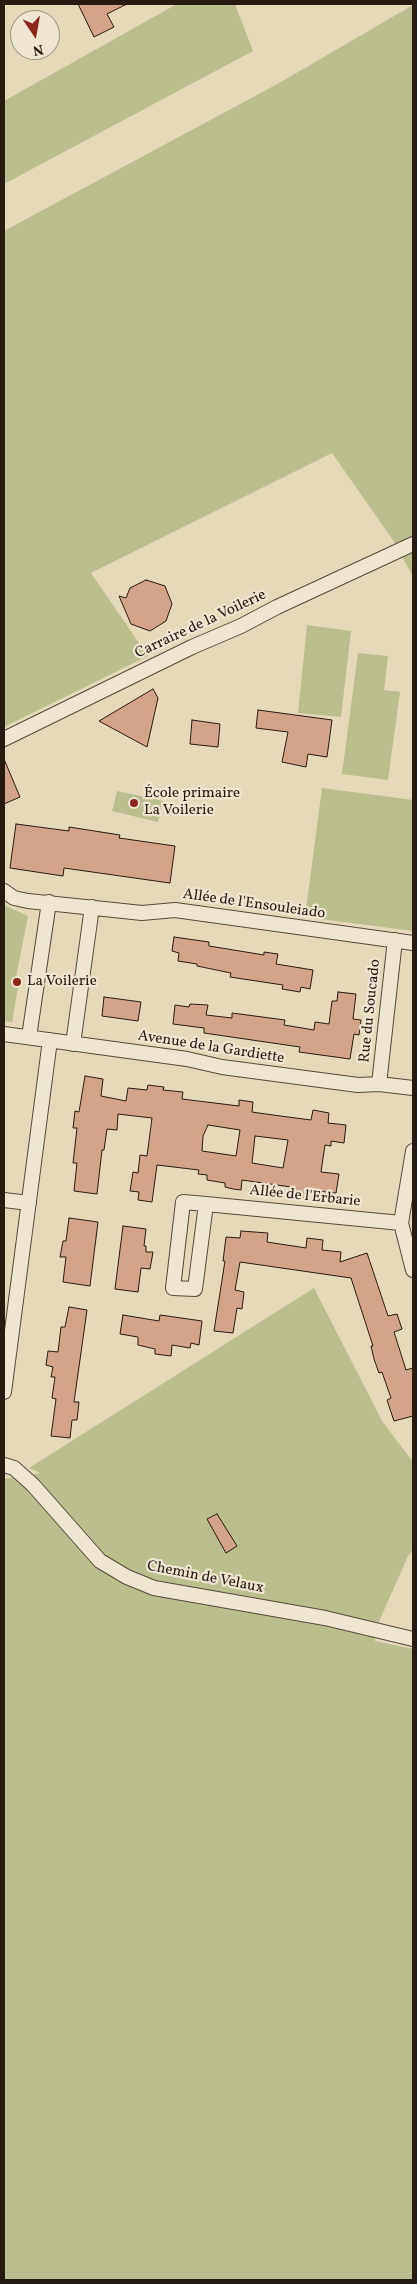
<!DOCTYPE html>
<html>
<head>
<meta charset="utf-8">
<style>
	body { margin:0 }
	#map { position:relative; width:417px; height:2284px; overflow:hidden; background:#e6d9b9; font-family:Vollkorn,serif }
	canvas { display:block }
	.frame { position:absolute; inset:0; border:5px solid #271a11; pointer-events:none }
	.north { position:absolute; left:10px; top:10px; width:50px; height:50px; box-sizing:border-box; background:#efe6d2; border:1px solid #9f9485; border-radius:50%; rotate:168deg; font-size:14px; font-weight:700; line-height:20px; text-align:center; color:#271a11 }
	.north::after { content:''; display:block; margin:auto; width:18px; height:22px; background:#8f2418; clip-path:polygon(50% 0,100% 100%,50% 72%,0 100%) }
</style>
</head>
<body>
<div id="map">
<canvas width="417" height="2284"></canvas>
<div class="frame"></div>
<div class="north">N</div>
</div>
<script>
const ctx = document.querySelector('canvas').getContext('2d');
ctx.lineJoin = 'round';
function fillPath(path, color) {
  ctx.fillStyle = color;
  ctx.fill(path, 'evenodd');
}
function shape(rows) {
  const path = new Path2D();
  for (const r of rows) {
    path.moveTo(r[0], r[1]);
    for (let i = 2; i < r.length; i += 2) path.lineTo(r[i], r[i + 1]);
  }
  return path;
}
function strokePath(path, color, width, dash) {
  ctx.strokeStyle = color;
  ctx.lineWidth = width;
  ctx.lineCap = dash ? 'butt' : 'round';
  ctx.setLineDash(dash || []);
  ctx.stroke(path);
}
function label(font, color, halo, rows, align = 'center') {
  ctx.font = font + ' Vollkorn,serif';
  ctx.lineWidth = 4.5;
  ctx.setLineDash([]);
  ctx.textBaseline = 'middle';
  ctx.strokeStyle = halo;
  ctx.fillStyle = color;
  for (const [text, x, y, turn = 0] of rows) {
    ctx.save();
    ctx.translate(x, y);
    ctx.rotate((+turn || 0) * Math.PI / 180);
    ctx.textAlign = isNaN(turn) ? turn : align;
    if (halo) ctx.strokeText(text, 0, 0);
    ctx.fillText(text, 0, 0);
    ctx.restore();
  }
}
fillPath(shape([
	[177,4,235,4,253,51,4,184,4,101],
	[413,5,413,577,395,543,332,453,91,573,148,656,4,727,4,231,281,82],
	[307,625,351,631,341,717,298,713],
	[358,653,388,656,384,690,400,692,388,780,342,774],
	[322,788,413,800,413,931,305,917],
	[117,791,163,801,158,822,112,811],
	[4,905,28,916,14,987,18,988,12,1022,4,1021],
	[314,1288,382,1421,413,1462,413,1550,408,1556,377,1626,375,1641,413,1649,413,2280,4,2280,4,1479,40,1473,29,1468]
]), '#b9be8c');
const building = shape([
	[78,4,127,4,107,14,114,27,94,37,78,4],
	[146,580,165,586,172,604,166,621,150,631,131,624,119,596,126,598,130,588,146,580],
	[153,689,158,698,147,747,99,721,153,689],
	[258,710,332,720,327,757,308,754,306,767,282,762,288,732,256,728,258,710],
	[192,720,220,724,218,747,190,744,192,720],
	[4,759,20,797,4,804,4,759],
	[16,824,69,831,69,827,120,835,119,838,175,846,170,883,64,868,63,876,10,868,16,824],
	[174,937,209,942,209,946,264,955,264,952,278,954,276,964,313,970,310,989,301,987,300,992,282,989,283,985,230,977,231,973,197,966,197,964,178,961,179,953,172,951,174,937],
	[338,992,356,994,353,1019,361,1020,359,1035,354,1034,350,1059,299,1052,300,1047,204,1033,204,1028,173,1024,175,1005,189,1007,190,1004,208,1005,206,1015,232,1018,232,1013,285,1020,284,1025,314,1030,315,1022,329,1024,332,1001,337,1001,338,992],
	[104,997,141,1002,138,1021,102,1016,104,997],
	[85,1076,103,1079,101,1096,126,1101,128,1088,147,1090,148,1085,164,1087,163,1090,183,1092,182,1099,239,1106,239,1100,253,1102,252,1112,273,1115,311,1120,313,1110,329,1113,328,1123,346,1125,344,1143,331,1141,331,1146,325,1145,321,1172,339,1174,336,1193,307,1190,306,1198,297,1197,289,1196,291,1187,242,1180,241,1190,233,1189,225,1187,225,1183,207,1180,207,1175,198,1174,199,1170,157,1165,152,1202,138,1200,139,1192,130,1191,133,1172,138,1173,140,1155,147,1156,152,1118,118,1114,117,1130,107,1129,104,1150,102,1150,97,1194,74,1191,77,1163,73,1163,77,1128,73,1128,75,1111,79,1112,85,1076],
	[208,1125,240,1130,236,1156,202,1151,203,1136,208,1125],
	[255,1136,288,1140,283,1168,252,1163,255,1136],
	[69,1218,98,1222,90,1286,63,1282,66,1257,60,1257,63,1241,66,1241,69,1218],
	[123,1226,146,1229,144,1246,146,1246,146,1252,153,1252,150,1269,141,1268,138,1292,115,1289,123,1226],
	[241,1231,268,1233,267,1242,306,1248,307,1238,323,1240,322,1250,341,1252,340,1262,367,1253,388,1316,397,1314,402,1329,394,1332,406,1370,413,1368,413,1416,394,1421,387,1400,391,1398,382,1372,379,1373,374,1359,371,1346,373,1346,351,1278,240,1262,235,1290,244,1292,242,1309,237,1308,233,1333,214,1331,225,1261,223,1261,226,1237,240,1238,241,1231],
	[69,1307,87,1310,74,1402,79,1402,77,1420,72,1420,70,1438,51,1436,56,1399,52,1398,55,1377,51,1377,53,1367,46,1365,48,1351,58,1352,61,1327,65,1327,69,1307],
	[123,1315,159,1321,160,1315,202,1321,199,1345,191,1343,190,1348,172,1345,171,1356,155,1354,155,1349,138,1345,138,1337,120,1334,123,1315],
	[217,1514,237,1546,226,1553,207,1519,217,1514]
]);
fillPath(building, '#d4a48a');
strokePath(building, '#271a11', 1);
const minor = shape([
	[4,739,192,647,241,626,277,607,413,544],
	[4,891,14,898,28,901,142,913,175,910,413,943],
	[4,1034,187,1059,222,1067,358,1085,379,1084,413,1088],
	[29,1037,49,902],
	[73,1044,92,907],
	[379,1084,395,940],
	[413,1151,401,1223,413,1270],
	[4,1200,29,1203],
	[206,1204,195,1289,173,1288,183,1202,206,1204,401,1223],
	[4,1392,50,1040],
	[4,1465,14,1468,33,1485,100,1561,127,1577,154,1588,325,1618,413,1639]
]);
strokePath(minor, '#574a3b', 16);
strokePath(minor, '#efe6d2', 14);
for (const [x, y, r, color] of [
	[134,803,5,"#8f2418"],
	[17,982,5,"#8f2418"]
]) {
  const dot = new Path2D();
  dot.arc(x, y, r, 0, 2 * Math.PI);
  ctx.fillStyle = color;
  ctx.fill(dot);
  strokePath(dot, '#efe6d2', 2);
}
label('15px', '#271a11', '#efe6d2', [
	["Carraire de la Voilerie",201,625,-25],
	["Allée de l'Ensouleiado",254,905,8],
	["Rue du Soucado",371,1011,-84],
	["Avenue de la Gardiette",211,1048,9],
	["Allée de l'Erbarie",305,1197,6],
	["Chemin de Velaux",205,1578,11]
]);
label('15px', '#271a11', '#efe6d2', [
	["École primaire",144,794],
	["La Voilerie",144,811],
	["La Voilerie",27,982]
], 'left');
</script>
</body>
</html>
